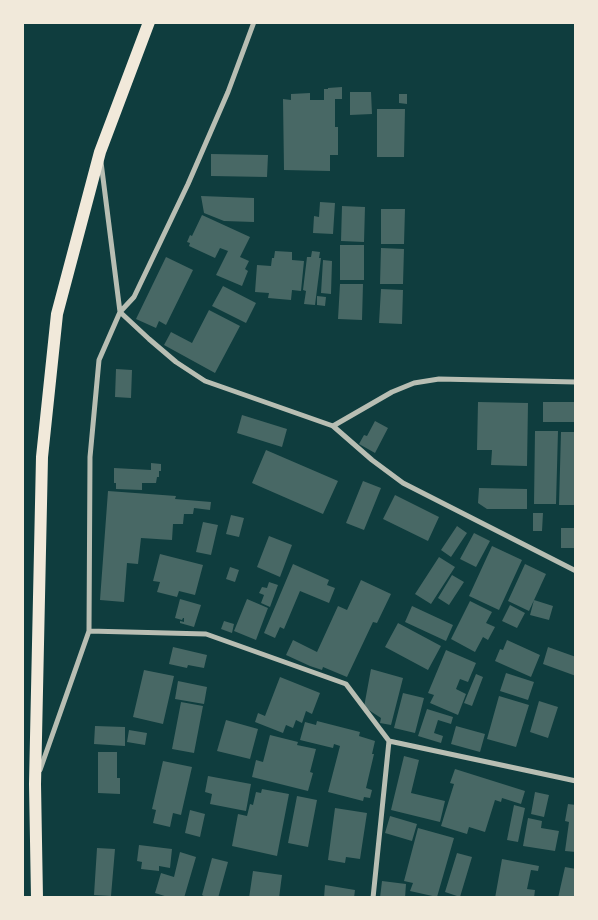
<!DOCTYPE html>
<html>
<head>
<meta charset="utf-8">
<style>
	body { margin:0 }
	#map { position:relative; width:598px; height:920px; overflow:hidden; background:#0f3d3e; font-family:"DejaVu Sans",sans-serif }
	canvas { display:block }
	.frame { position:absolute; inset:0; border:24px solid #f1e9da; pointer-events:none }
</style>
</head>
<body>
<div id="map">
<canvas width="598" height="920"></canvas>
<div class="frame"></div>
</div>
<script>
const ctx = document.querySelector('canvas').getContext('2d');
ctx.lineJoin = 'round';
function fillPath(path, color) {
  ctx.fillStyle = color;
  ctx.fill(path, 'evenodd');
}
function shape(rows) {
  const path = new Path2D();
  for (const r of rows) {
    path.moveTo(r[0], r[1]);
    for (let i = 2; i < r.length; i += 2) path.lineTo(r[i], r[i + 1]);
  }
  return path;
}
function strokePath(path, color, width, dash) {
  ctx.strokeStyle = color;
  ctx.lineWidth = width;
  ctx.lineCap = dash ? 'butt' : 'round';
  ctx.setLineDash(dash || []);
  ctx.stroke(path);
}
fillPath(shape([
	[342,87,342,99,335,99,335,127,338,127,338,155,330,155,330,171,284,170,283,99,291,100,291,94,310,93,310,100,324,100,324,89,328,89,328,88],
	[350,92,371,92,372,114,350,115],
	[399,94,407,94,407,104,399,103],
	[377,109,405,109,404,157,377,157],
	[211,154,268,155,267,177,211,176],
	[201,196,254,198,254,222,224,221,204,213],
	[320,202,335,203,333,234,313,233,314,216,319,217],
	[342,206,365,207,364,242,341,241],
	[381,209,405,209,404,244,381,244],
	[202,215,250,237,240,257,249,261,245,269,248,271,242,286,216,275,228,251,220,248,215,258,189,246,190,243,187,242,190,235,192,236],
	[340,245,364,245,364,280,340,280],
	[381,248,404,249,403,284,380,284],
	[275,251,292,252,292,260,304,261,301,291,292,290,291,300,268,298,269,293,255,292,257,265,271,266,272,258,274,258],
	[312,251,320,252,319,258,321,258,315,305,304,304,306,291,303,290,307,257,311,257],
	[166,257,193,270,166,325,159,321,156,328,136,319],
	[323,260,332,261,331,294,321,293],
	[340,284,363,284,362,320,338,319],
	[223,286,256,303,246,323,212,306],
	[381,289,403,290,402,324,379,323],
	[317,296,326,297,325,306,317,305],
	[209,310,240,326,215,373,164,345,171,332,192,343],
	[116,369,132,370,131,398,115,397],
	[478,402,528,403,527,466,491,465,492,450,477,450],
	[543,402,576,402,576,422,543,422],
	[242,415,287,429,282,447,237,433],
	[375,421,388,428,375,453,359,444,364,435,367,436],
	[535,431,558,431,556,504,534,504],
	[561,432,576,432,576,505,559,505],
	[266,450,338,481,323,514,252,483],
	[151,463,161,464,161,471,159,471,159,477,157,477,156,483,142,483,142,490,116,489,116,483,114,483,114,468,151,470],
	[363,481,381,488,364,530,346,523],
	[479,488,527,489,527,509,487,509,478,503],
	[108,491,176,496,175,499,211,502,210,510,194,508,193,514,184,514,183,524,173,524,172,540,141,538,138,564,127,563,124,602,100,600],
	[395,495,439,517,428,541,383,519],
	[533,513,543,513,542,531,533,531],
	[231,515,244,518,239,537,226,534],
	[203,522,218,525,211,555,196,552],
	[457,526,467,533,451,557,441,550],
	[561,528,576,528,576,548,561,548],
	[474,533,490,541,476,567,460,559],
	[269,536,292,545,280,577,257,567],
	[492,546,522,560,499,610,469,596],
	[160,554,203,565,195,595,179,591,177,597,157,592,160,582,153,581],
	[439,557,455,567,431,604,415,594],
	[293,564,329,580,327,585,335,588,329,603,300,591,284,629,280,627,275,638,264,633],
	[525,564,546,574,529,611,508,601],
	[230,567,239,570,235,582,226,579],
	[452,575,464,582,449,605,438,598],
	[361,580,391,594,377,623,373,622,347,677,323,667,322,670,310,666,286,655,293,640,317,652,338,606,347,610],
	[269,582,278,585,270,607,261,603,264,595,259,593,262,587,267,588],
	[180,599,201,605,194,627,180,623,180,621,184,622,184,618,183,618,182,620,175,618],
	[247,599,268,608,256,640,234,631],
	[534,600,553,606,549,620,530,615],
	[470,601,492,612,486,623,495,627,488,640,483,637,475,652,451,639],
	[510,605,525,613,517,628,502,621],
	[412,606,453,625,446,641,405,622],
	[224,621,234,624,232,633,221,629],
	[398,623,441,646,428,670,385,647],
	[507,640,540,655,531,677,495,661,500,649,503,650],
	[173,647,207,655,204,668,188,665,187,668,169,664],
	[548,647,576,657,576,676,543,664],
	[446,650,476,663,468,682,460,679,456,689,466,694,458,715,430,703,434,695,428,693],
	[371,669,403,678,391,725,380,723,381,718,364,707],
	[144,670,174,676,163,724,133,717],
	[506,673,534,682,528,700,500,691],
	[476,674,483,677,472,706,464,703],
	[280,677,320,693,312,714,306,711,302,723,296,720,293,728,286,725,283,733,255,722,258,713,265,716],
	[178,681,207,687,204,704,175,699],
	[403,693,424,698,415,733,394,728],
	[499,696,529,705,516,747,487,739],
	[539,701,558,707,548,738,530,732],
	[181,702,203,706,194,753,172,749],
	[427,709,453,717,451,724,438,720,434,733,443,736,441,743,418,736],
	[226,720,258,729,250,759,217,751],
	[317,721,360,732,359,736,375,741,372,754,374,754,366,788,372,790,370,798,364,797,363,801,328,792,340,746,334,744,333,748,300,740,305,722,316,725],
	[95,726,125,727,125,746,94,744],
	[456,726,485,734,480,752,451,744],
	[129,730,147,733,145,745,127,742],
	[270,735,298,742,297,745,316,749,310,772,313,773,308,791,252,777,256,760,263,762],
	[98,752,117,752,117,778,120,778,120,794,98,793],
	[404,756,419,760,411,793,445,801,440,822,391,810],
	[163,761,192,767,181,815,173,813,170,827,153,823,156,810,152,809],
	[455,769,525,791,521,804,502,798,501,802,495,800,485,832,469,827,467,834,441,826,454,784,450,783],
	[208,776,251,784,246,811,210,804,212,794,205,792],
	[262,789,289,794,277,856,232,846,238,814,247,816,250,804,253,805,256,792,261,793],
	[535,792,549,795,544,817,531,814],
	[297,796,317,800,308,847,288,843],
	[568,804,576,805,576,852,565,851,569,822,565,821],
	[514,805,525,808,518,842,507,840],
	[335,808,367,813,360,859,346,857,345,863,328,860],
	[190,810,205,814,200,837,185,833],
	[390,816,417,824,412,841,385,833],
	[528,818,542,821,541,828,559,831,555,851,523,846],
	[418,828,454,838,437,897,410,891,413,883,404,881],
	[139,845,172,849,170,868,159,866,159,871,141,869,142,862,137,861],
	[97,848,115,849,111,896,94,895],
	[180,852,196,857,184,898,171,898,155,893,161,873,174,877],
	[457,853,472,857,460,897,445,892],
	[212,858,228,862,218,898,207,898,202,895],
	[502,859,539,866,538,871,531,870,527,889,535,890,534,898,495,898],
	[565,867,576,869,576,898,558,898],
	[253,871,282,875,279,898,249,898],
	[382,881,406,884,405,898,380,898],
	[325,885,355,890,354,898,324,898]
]), '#486865');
strokePath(shape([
	[101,162,120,312,149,339,176,362,205,381,333,426,372,460,403,483,576,571],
	[333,426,392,392,414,383,439,379,576,382],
	[89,631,206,634,346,684,389,741,576,781],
	[40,770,89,631,90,457,99,360,120,312,134,297,188,184,228,92,254,22],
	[373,898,389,741]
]), '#b8beb3', 5);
strokePath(shape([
	[37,898,35,784,42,457,57,314,100,152,149,22]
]), '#f1e9da', 12);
</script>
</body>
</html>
